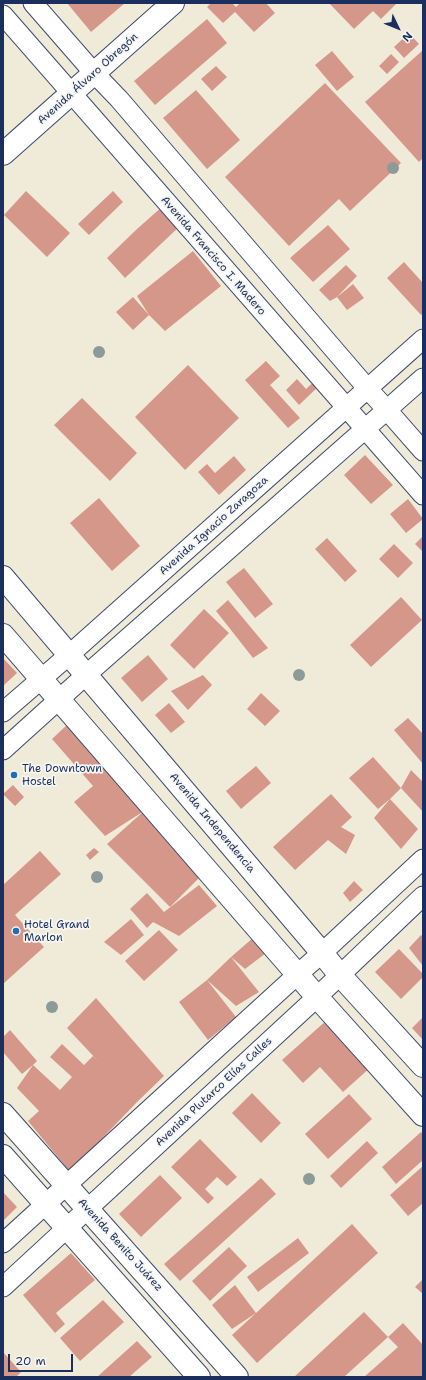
<!DOCTYPE html>
<html>
<head>
<meta charset="utf-8">
<style>
	body { margin:0 }
	#map { position:relative; width:426px; height:1380px; overflow:hidden; background:#f0ebd8; font-family:"Shantell Sans",sans-serif }
	canvas { display:block }
	.frame { position:absolute; inset:0; border:4px solid #1b2f5e; pointer-events:none }
	.north { position:absolute; left:378px; top:8px; width:40px; height:40px; -webkit-text-stroke:3px #f6f6f2; paint-order:stroke; rotate:133deg; font-size:11px; font-weight:700; line-height:16px; text-align:center; color:#1b2f5e }
	.north::after { content:''; display:block; margin:auto; width:14px; height:18px; background:#1b2f5e; clip-path:polygon(50% 0,100% 100%,50% 72%,0 100%) }
	.scale { position:absolute; left:8px; top:1354px; width:65px; height:18px; box-sizing:border-box; border:2px solid #1b2f5e; border-top:0; padding-left:5px; font-size:12px; line-height:14px; white-space:nowrap; color:#1b2f5e; -webkit-text-stroke:3px #f6f6f2; paint-order:stroke }
</style>
</head>
<body>
<div id="map">
<canvas width="426" height="1380"></canvas>
<div class="frame"></div>
<div class="north">N</div>
<div class="scale">20 m</div>
</div>
<script>
const ctx = document.querySelector('canvas').getContext('2d');
ctx.lineJoin = 'round';
function fillPath(path, color) {
  ctx.fillStyle = color;
  ctx.fill(path, 'evenodd');
}
function shape(rows) {
  const path = new Path2D();
  for (const r of rows) {
    path.moveTo(r[0], r[1]);
    for (let i = 2; i < r.length; i += 2) path.lineTo(r[i], r[i + 1]);
  }
  return path;
}
function strokePath(path, color, width, dash) {
  ctx.strokeStyle = color;
  ctx.lineWidth = width;
  ctx.lineCap = dash ? 'butt' : 'round';
  ctx.setLineDash(dash || []);
  ctx.stroke(path);
}
function label(font, color, halo, rows, align = 'center') {
  ctx.font = font + ' "Shantell Sans",sans-serif';
  ctx.lineWidth = 3.5;
  ctx.setLineDash([]);
  ctx.textBaseline = 'middle';
  ctx.strokeStyle = halo;
  ctx.fillStyle = color;
  for (const [text, x, y, turn = 0] of rows) {
    ctx.save();
    ctx.translate(x, y);
    ctx.rotate((+turn || 0) * Math.PI / 180);
    ctx.textAlign = isNaN(turn) ? turn : align;
    if (halo) ctx.strokeText(text, 0, 0);
    ctx.fillText(text, 0, 0);
    ctx.restore();
  }
}
fillPath(shape([
	[67,3,125,3,91,32],
	[211,3,232,3,236,7,240,3,266,3,275,13,254,32,235,12,223,23,207,7],
	[329,3,397,3,381,19,373,11,354,29],
	[207,19,227,43,155,105,134,81],
	[409,33,419,44,404,58,394,47],
	[423,50,423,158,419,162,365,102],
	[332,51,354,77,337,91,315,65],
	[391,54,399,62,387,74,379,66],
	[216,66,227,77,212,91,201,79],
	[325,83,401,163,350,211,339,199,289,246,225,177],
	[196,90,240,140,207,169,163,118],
	[26,191,70,233,47,257,4,215],
	[113,191,123,202,89,235,78,224],
	[163,206,181,225,125,278,107,258,137,229],
	[328,225,350,249,313,282,290,258],
	[193,251,221,286,165,331,149,315,133,330,116,312,133,297,149,315,137,296],
	[404,262,423,283,423,313,421,315,387,278],
	[346,265,357,276,337,297,353,284,364,298,347,310,337,297,330,301,319,290],
	[266,361,280,376,270,385,300,418,288,428,245,380],
	[188,365,239,418,185,470,135,417],
	[318,378,320,385,299,405,286,390,297,379,306,389],
	[82,398,137,453,110,481,54,425],
	[365,455,393,485,371,504,344,475],
	[234,456,246,470,219,495,198,472,207,464,215,473],
	[99,498,140,546,112,571,70,523],
	[408,499,423,519,406,533,390,514],
	[423,536,423,552,415,544],
	[327,538,357,571,345,582,315,549],
	[394,544,413,563,398,578,379,559],
	[244,568,273,604,255,618,226,582],
	[401,597,422,620,371,667,350,645],
	[228,600,268,648,253,658,216,611],
	[204,609,229,633,194,669,170,645],
	[148,655,168,679,142,702,121,678],
	[3,658,17,673,3,686],
	[203,675,212,685,188,710,171,691],
	[261,693,280,711,265,726,247,709],
	[169,703,185,722,171,733,155,715],
	[408,718,423,734,423,764,394,730],
	[69,723,144,811,105,836,74,802,93,786,52,739],
	[373,757,401,788,411,770,423,782,423,812,401,788,390,799,418,829,401,849,374,818,390,799,378,809,349,778],
	[256,766,271,783,241,809,226,791],
	[13,785,24,797,15,806,3,794],
	[331,794,352,817,341,827,355,835,346,854,328,840,295,870,273,847],
	[144,811,200,877,170,907,107,844],
	[94,848,99,852,90,860,86,855],
	[40,851,61,874,15,915,44,947,3,984,3,885],
	[354,881,363,890,350,902,343,893],
	[199,885,217,906,179,936,153,922,147,928,130,909,147,893,164,912],
	[131,919,144,935,121,955,104,942],
	[159,930,178,950,144,981,125,961],
	[421,935,423,937,423,966,409,948],
	[254,937,266,953,245,969,231,957],
	[399,949,423,974,423,977,401,999,375,972],
	[231,957,259,992,236,1006,207,980,236,1017,208,1040,179,1002,207,980],
	[96,998,164,1076,137,1102,70,1172,28,1121,39,1111,17,1088,33,1065,22,1074,3,1052,3,1037,10,1030,37,1061,33,1065,60,1090,72,1077,50,1057,62,1044,84,1065,93,1056,98,1061,67,1028],
	[423,1017,423,1040,412,1028],
	[328,1019,371,1067,343,1092,320,1067,303,1083,282,1060],
	[252,1093,281,1123,261,1143,232,1113],
	[349,1094,372,1119,328,1159,305,1134],
	[421,1132,423,1134,423,1160,396,1184,382,1167],
	[200,1139,237,1177,227,1186,217,1177,205,1189,214,1198,208,1204,171,1167],
	[367,1141,378,1153,341,1188,330,1176],
	[423,1166,423,1203,408,1216,390,1195],
	[160,1175,182,1198,141,1237,119,1214],
	[261,1178,276,1194,180,1281,164,1264],
	[3,1192,17,1207,3,1221],
	[352,1224,378,1253,257,1363,232,1335,256,1313,232,1329,212,1305,235,1285,256,1313],
	[298,1238,309,1253,258,1292,247,1277],
	[229,1247,247,1266,210,1301,192,1281],
	[71,1253,95,1280,56,1313,65,1324,55,1333,23,1295],
	[423,1279,423,1294,415,1287],
	[103,1300,124,1322,80,1361,60,1338],
	[364,1312,388,1337,344,1377,294,1377],
	[403,1323,423,1345,423,1377,364,1377,398,1347,388,1337],
	[137,1341,152,1357,129,1377,97,1377],
	[3,1352,21,1372,16,1377,3,1377]
]), '#d5978a');
const minor = shape([
	[33,3,94,73,119,99,367,388,387,410,423,451],
	[3,15,423,495],
	[3,712,69,655,423,339],
	[3,750,86,675,423,378],
	[3,1243,298,974,322,953,423,859],
	[3,1287,317,997,423,896]
]);
const tertiary = shape([
	[3,1114,237,1377],
	[3,1156,199,1377]
]);
const secondary = shape([
	[3,577,322,953,339,974,423,1066],
	[3,635,317,997,423,1115]
]);
const primary = shape([
	[3,154,173,3]
]);
strokePath(minor, '#3b4b70', 21);
strokePath(tertiary, '#3b4b70', 24);
strokePath(secondary, '#3b4b70', 24);
strokePath(primary, '#3b4b70', 24);
strokePath(minor, '#fff', 19);
strokePath(tertiary, '#fff', 22);
strokePath(secondary, '#fff', 22);
strokePath(primary, '#fff', 22);
ctx.fillStyle = '#8c9a9a';
for (const [x, y] of [
	[393,168],
	[99,352],
	[299,675],
	[97,877],
	[52,1007],
	[309,1179]
]) {
  ctx.beginPath();
  ctx.arc(x, y, 6, 0, 2 * Math.PI);
  ctx.fill();
}
for (const [x, y, r, color] of [
	[14,775,4,"#1f6fb2"],
	[16,931,4,"#1f6fb2"]
]) {
  const dot = new Path2D();
  dot.arc(x, y, r, 0, 2 * Math.PI);
  ctx.fillStyle = color;
  ctx.fill(dot);
  strokePath(dot, '#f6f6f2', 1.5);
}
label('11px', '#1b2f5e', '#f6f6f2', [
	["Avenida Álvaro Obregón",88,79,-42],
	["Avenida Francisco I. Madero",213,256,49],
	["Avenida Ignacio Zaragoza",214,526,-42],
	["Avenida Independencia",212,823,50],
	["Avenida Plutarco Elías Calles",214,1092,-43],
	["Avenida Benito Juárez",120,1245,48]
]);
label('11px', '#1b2f5e', '#f6f6f2', [
	["The Downtown",22,769],
	["Hostel",22,782],
	["Hotel Grand",24,925],
	["Marlon",24,938]
], 'left');
</script>
</body>
</html>
